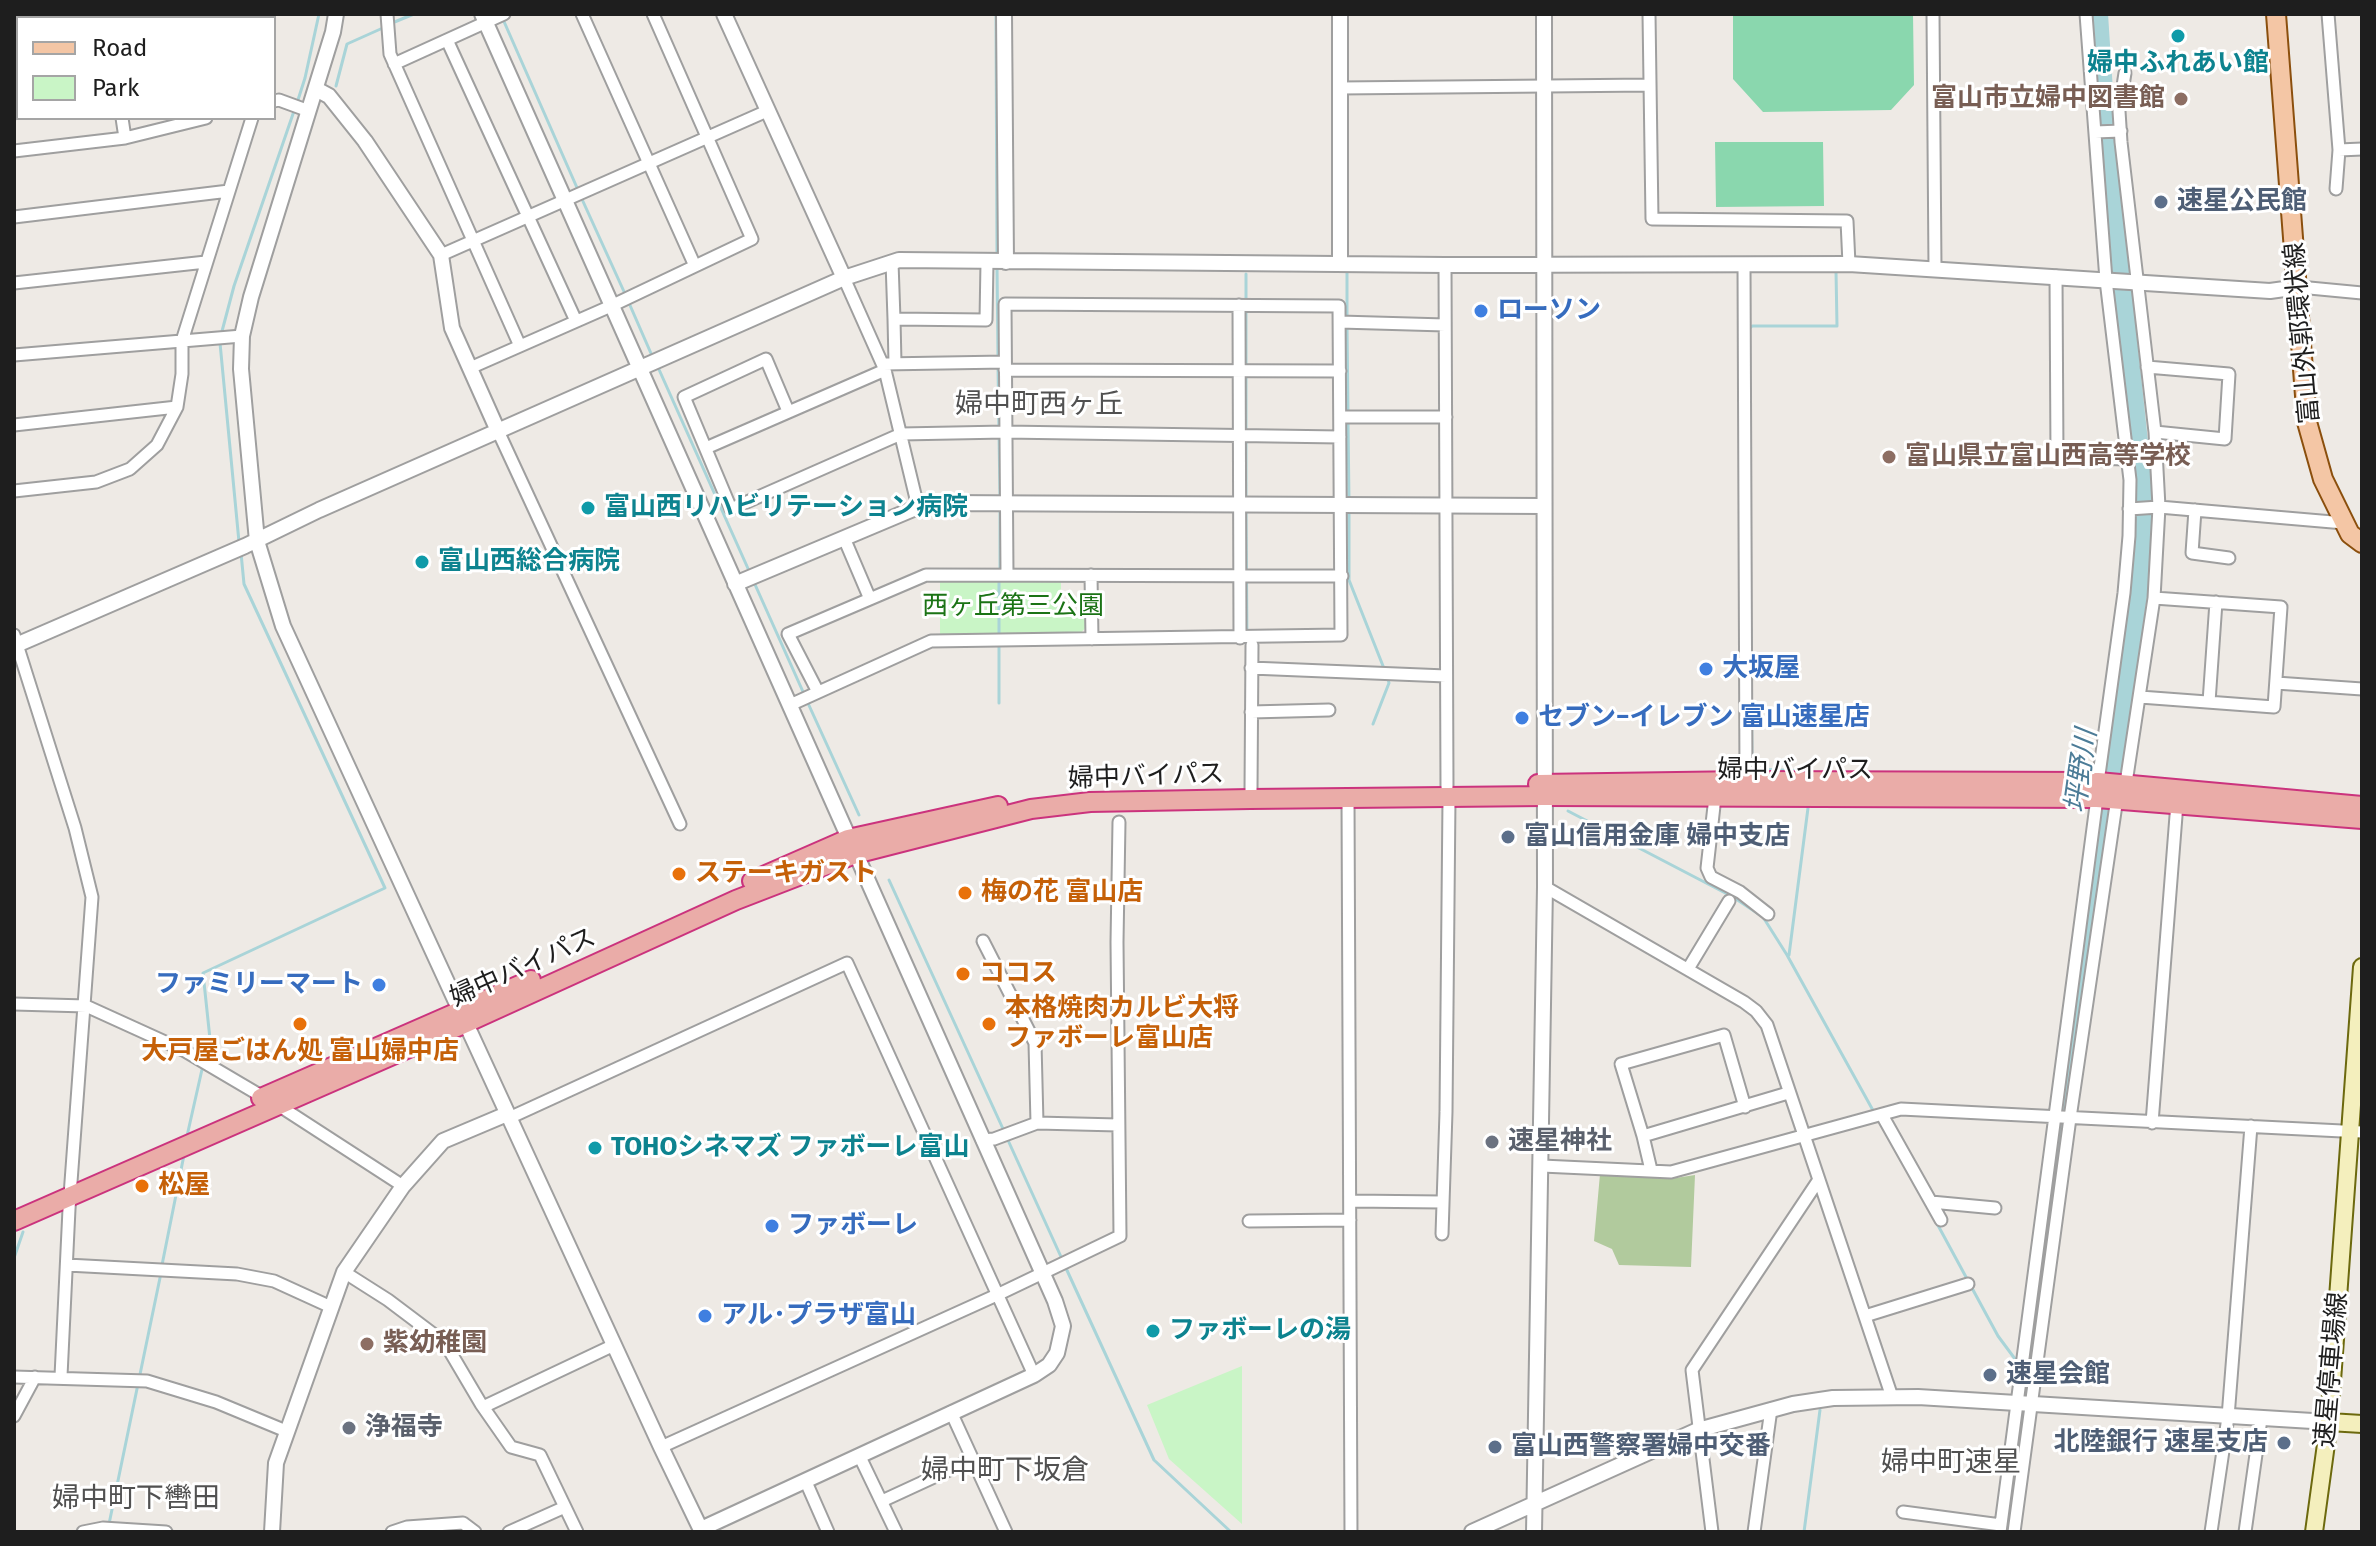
<!DOCTYPE html>
<html>
<head>
<meta charset="utf-8">
<style>
	body { margin:0 }
	#map { position:relative; width:2376px; height:1546px; overflow:hidden; background:#eeeae5; font-family:"Fira Sans",sans-serif }
	canvas { display:block }
	.frame { position:absolute; inset:0; border:16px solid #1e1e1e; pointer-events:none }
	.legend { position:absolute; left:16px; top:16px; width:260px; height:104px; box-sizing:border-box; background:#fff; border:2px solid #a5a5a5; margin:0; padding:10px 14px; list-style:none; font-size:24px; color:#1e1e1e }
	.legend li { display:flex; align-items:center; gap:16px; height:40px }
	.legend b { width:40px; border:2px solid #a5a5a5 }
</style>
</head>
<body>
<div id="map">
<canvas width="2376" height="1546"></canvas>
<div class="frame"></div>
<ul class="legend">
<li><b style="height:10px;background:#f4c6a5"></b>Road</li>
<li><b style="height:22px;background:#c9f5c6"></b>Park</li>
</ul>
</div>
<script>
const ctx = document.querySelector('canvas').getContext('2d');
ctx.lineJoin = 'round';
function fillPath(path, color) {
  ctx.fillStyle = color;
  ctx.fill(path, 'evenodd');
}
function shape(rows) {
  const path = new Path2D();
  for (const r of rows) {
    path.moveTo(r[0], r[1]);
    for (let i = 2; i < r.length; i += 2) path.lineTo(r[i], r[i + 1]);
  }
  return path;
}
function strokePath(path, color, width, dash) {
  ctx.strokeStyle = color;
  ctx.lineWidth = width;
  ctx.lineCap = dash ? 'butt' : 'round';
  ctx.setLineDash(dash || []);
  ctx.stroke(path);
}
function label(font, color, halo, rows, align = 'center') {
  ctx.font = font + ' "Fira Sans","Noto Sans JP",sans-serif';
  ctx.lineWidth = 6;
  ctx.setLineDash([]);
  ctx.textBaseline = 'middle';
  ctx.strokeStyle = halo;
  ctx.fillStyle = color;
  for (const [text, x, y, turn = 0] of rows) {
    ctx.save();
    ctx.translate(x, y);
    ctx.rotate((+turn || 0) * Math.PI / 180);
    ctx.textAlign = isNaN(turn) ? turn : align;
    if (halo) ctx.strokeText(text, 0, 0);
    ctx.fillText(text, 0, 0);
    ctx.restore();
  }
}
fillPath(shape([
	[1600,1174,1669,1179,1695,1175,1691,1267,1619,1265,1612,1249,1594,1241]
]), '#b1ca9d');
fillPath(shape([
	[940,579,1061,579,1061,612,1086,613,1086,627,1080,634,940,635],
	[1242,1366,1242,1524,1169,1459,1147,1405]
]), '#c9f5c6');
fillPath(shape([
	[1733,14,1913,14,1914,85,1891,110,1763,112,1733,79],
	[1715,142,1823,142,1824,206,1716,207]
]), '#8ad7ae');
strokePath(shape([
	[996,14,997,254],
	[502,17,578,190],
	[392,23,414,14],
	[336,86,347,44,385,27],
	[297,103,305,78,319,14],
	[581,197,626,296],
	[997,266,998,358],
	[1246,274,1246,302],
	[629,303,653,358],
	[1246,310,1246,366],
	[1347,318,1347,270],
	[1347,326,1348,414],
	[1749,329,1752,326,1837,326,1836,271],
	[221,335,234,286,294,111],
	[220,343,239,542],
	[657,365,750,573],
	[998,366,1000,498],
	[1246,374,1246,430],
	[1348,422,1349,502],
	[1246,438,1246,498],
	[1246,510,1247,646],
	[1349,510,1349,580,1385,671],
	[1000,570,1000,510],
	[999,578,999,703],
	[753,580,804,694],
	[1751,628,1752,769,1811,771],
	[807,701,859,815],
	[1373,724,1389,683,1388,679],
	[1568,811,1733,897,1763,917,1787,955,1875,1114],
	[889,880,1004,1131],
	[1789,955,1808,808],
	[205,1058,210,1039,203,973,385,888,244,584,241,553],
	[187,1136,203,1065],
	[1007,1138,1062,1259],
	[1934,1218,1998,1336,2018,1363],
	[14,1258,23,1232],
	[162,1265,184,1155],
	[1065,1266,1154,1460,1231,1532],
	[109,1524,161,1273],
	[1804,1532,1820,1410]
]), '#a9d4d8', 3);
strokePath(shape([
	[2008,1532,2139,581,2142,538,2142,480,2106,138,2098,14]
]), '#a9d4d8', 20);
const minor = shape([
	[115,14,115,18],
	[387,14,390,54,520,346],
	[582,14,695,266],
	[1649,14,1652,219,1847,221,1849,264],
	[1933,14,1935,268],
	[2086,14,2106,280,2130,480,2129,536,2124,593,2098,782],
	[2328,14,2339,150,2336,189],
	[447,40,576,321],
	[394,64,504,14],
	[2125,73,2119,111,2121,142,2155,432,2159,507,2154,598,2126,783],
	[1340,88,1650,85],
	[274,101,279,100,309,111],
	[14,113,18,112],
	[122,118,125,138],
	[2095,132,2121,131],
	[2339,150,2362,149],
	[14,151,125,138,206,118],
	[14,217,229,191],
	[441,255,767,111],
	[892,262,894,319,986,320,987,262],
	[1445,265,1447,787],
	[1744,265,1746,781],
	[2056,276,2057,458],
	[844,278,885,370,918,507],
	[14,283,206,262],
	[2299,287,2362,293],
	[1239,305,1240,638],
	[894,319,895,363],
	[1340,322,1445,325],
	[14,355,242,336],
	[883,364,1005,362],
	[2147,367,2229,374,2225,439,2155,432],
	[470,368,611,306,752,239,653,14],
	[1005,370,1340,371],
	[788,411,766,359,684,397,731,509,901,434,1005,432,1340,437],
	[1341,417,1446,417],
	[14,425,177,407],
	[498,431,680,824],
	[706,448,885,370],
	[2031,457,2129,459],
	[14,491,96,482,130,469,157,445,177,407,182,374,182,341,252,118],
	[2129,509,2159,507,2344,523],
	[2195,510,2192,553,2229,558],
	[844,538,870,599],
	[1091,575,1092,639],
	[14,635,75,828,92,897,69,1209,61,1376],
	[1251,668,1446,676],
	[2276,683,2362,689],
	[818,692,788,634,926,575,1342,576],
	[2140,697,2274,707,2281,607,2154,598],
	[2209,702,2216,602],
	[790,705,931,641,1341,635,1339,306,1005,304,1007,574],
	[1251,712,1329,710],
	[1251,790,1252,645],
	[1715,797,1707,868,1711,877,1740,892,1768,914],
	[1348,798,1351,1532],
	[1545,887,1744,1002,1756,1011,1767,1025,1892,1397],
	[983,941,1035,1043,1037,1123],
	[1688,969,1729,901],
	[14,1004,86,1006,185,1051,263,1097],
	[278,1105,403,1186],
	[1882,1115,1941,1220],
	[509,1118,847,963,1034,1375],
	[2152,1123,2177,803],
	[1643,1136,1621,1064,1724,1035,1745,1107],
	[982,1140,994,1139,1037,1123,1118,1125],
	[1542,1166,1671,1172,1901,1109,2362,1132],
	[1651,1170,1643,1136,1788,1093],
	[1351,1201,1442,1202],
	[1931,1202,1995,1208],
	[1249,1221,1350,1220],
	[1442,1234,1446,1112,1449,799],
	[67,1265,237,1274,274,1281,331,1307],
	[344,1272,388,1300,445,1343,481,1404,511,1447,540,1455,577,1532],
	[1865,1316,1968,1284],
	[14,1377,147,1381,216,1402,286,1431],
	[483,1407,614,1345],
	[951,1412,1006,1532],
	[14,1416,35,1377],
	[661,1447,999,1294,1120,1236,1117,942,1119,822],
	[859,1455,896,1532],
	[806,1482,828,1532],
	[882,1501,973,1459],
	[1903,1512,2001,1525],
	[83,1532,103,1528,166,1532],
	[392,1532,407,1527,463,1523,475,1532],
	[509,1532,565,1507],
	[1712,1532,1692,1370,1818,1181],
	[1754,1532,1771,1409],
	[2000,1532,2097,798],
	[2014,1532,2070,1118,2117,798],
	[2211,1532,2228,1417,2251,1126],
	[2245,1532,2261,1419]
]);
const tertiary = shape([
	[336,14,333,32,251,297,242,336,241,369,257,541,283,626,661,1447,702,1532],
	[482,14,1055,1301,1063,1326,1057,1353,1049,1365,1034,1375,701,1529],
	[724,14,844,278],
	[1004,14,1006,262],
	[1340,14,1340,263],
	[316,89,329,96,365,141,441,255,452,328,498,431],
	[735,584,918,507,943,503,1544,506],
	[14,646,245,546,319,510,844,278,899,260,1445,265,1849,264,2270,291,2299,287],
	[272,1532,276,1463,344,1272,403,1186,443,1141,507,1114],
	[1472,1532,1698,1430,1793,1404,1833,1398,1918,1397,2329,1422],
	[1534,1532,1545,887,1544,14]
]);
const secondary = shape([
	[2329,1422,2362,1424],
	[2314,1532,2329,1422,2362,967]
]);
const primary = shape([
	[2276,14,2307,422,2323,479,2350,534,2362,543]
]);
const trunk = shape([
	[1538,784,1746,781,2098,782,2362,806],
	[752,881,848,839,998,806],
	[261,1098,531,980],
	[14,1221,466,1023,736,900,855,854,1031,809,1090,802,1250,799,1544,796,2097,798,2362,819]
]);
strokePath(minor, '#9f9f9f', 15);
strokePath(tertiary, '#9f9f9f', 18);
strokePath(secondary, '#6c690e', 20);
strokePath(primary, '#8b4f0d', 22);
strokePath(trunk, '#cb337d', 22);
strokePath(minor, '#fff', 11);
strokePath(tertiary, '#fff', 14);
strokePath(secondary, '#f4efbd', 16);
strokePath(primary, '#f4c6a5', 18);
strokePath(trunk, '#eaaca8', 18);
for (const [x, y, r, color] of [
	[2178,36,8,"#0f9aa8"],
	[2181,99,8,"#8d6e63"],
	[2161,202,8,"#5c6f8a"],
	[1481,311,8,"#3f7fe0"],
	[1889,457,8,"#8d6e63"],
	[588,508,8,"#0f9aa8"],
	[422,562,8,"#0f9aa8"],
	[1706,669,8,"#3f7fe0"],
	[1522,718,8,"#3f7fe0"],
	[1508,837,8,"#5c6f8a"],
	[679,874,8,"#e8710a"],
	[965,893,8,"#e8710a"],
	[963,974,8,"#e8710a"],
	[379,985,8,"#3f7fe0"],
	[300,1024,8,"#e8710a"],
	[989,1024,8,"#e8710a"],
	[1492,1142,8,"#6b7280"],
	[595,1148,8,"#0f9aa8"],
	[142,1186,8,"#e8710a"],
	[772,1226,8,"#3f7fe0"],
	[705,1316,8,"#3f7fe0"],
	[1153,1331,8,"#0f9aa8"],
	[367,1344,8,"#8d6e63"],
	[1990,1375,8,"#5c6f8a"],
	[349,1428,8,"#6b7280"],
	[2284,1443,8,"#5c6f8a"],
	[1495,1447,8,"#5c6f8a"]
]) {
  const dot = new Path2D();
  dot.arc(x, y, r, 0, 2 * Math.PI);
  ctx.fillStyle = color;
  ctx.fill(dot);
  strokePath(dot, '#fff', 3);
}
label('bold 26px', '#0d838f', '#fff', [
	["婦中ふれあい館",2178,64,"center"],
	["富山西リハビリテーション病院",604,508],
	["富山西総合病院",438,562],
	["TOHOシネマズ ファボーレ富山",611,1148],
	["ファボーレの湯",1169,1331]
], 'left');
label('bold 26px', '#785e54', '#fff', [
	["富山市立婦中図書館",2165,99,"right"],
	["富山県立富山西高等学校",1905,457],
	["紫幼稚園",383,1344]
], 'left');
label('bold 26px', '#4e5e75', '#fff', [
	["速星公民館",2177,202],
	["富山信用金庫 婦中支店",1524,837],
	["速星会館",2006,1375],
	["北陸銀行 速星支店",2268,1443,"right"],
	["富山西警察署婦中交番",1511,1447]
], 'left');
label('bold 26px', '#366cbe', '#fff', [
	["ローソン",1497,311],
	["大坂屋",1722,669],
	["セブン−イレブン 富山速星店",1538,718],
	["ファミリーマート",363,985,"right"],
	["ファボーレ",788,1226],
	["アル･プラザ富山",721,1316]
], 'left');
label('26px', '#1e1e1e', '#fff', [
	["富山外郭環状線",2303,333,-95],
	["婦中バイパス",1795,771],
	["婦中バイパス",1146,777,-2],
	["婦中バイパス",523,968,-24],
	["速星停車場線",2332,1370,-85]
]);
label('26px', '#1b7315', '#fff', [
	["西ヶ丘第三公園",1013,607]
]);
label('bold 26px', '#c56008', '#fff', [
	["ステーキガスト",695,874],
	["梅の花 富山店",981,893],
	["ココス",979,974],
	["本格焼肉カルビ大将",1005,1009],
	["ファボーレ富山店",1005,1039],
	["大戸屋ごはん処 富山婦中店",300,1052,"center"],
	["松屋",158,1186]
], 'left');
label('bold 26px', '#5b616d', '#fff', [
	["速星神社",1508,1142],
	["浄福寺",365,1428]
], 'left');
label('28px', '#515151', '#fff', [
	["婦中町西ヶ丘",1039,405],
	["婦中町速星",1951,1463],
	["婦中町下坂倉",1005,1471],
	["婦中町下轡田",136,1499]
]);
label('italic 28px', '#4c7c97', '#fff', [
	["坪野川",2082,771,-82]
]);
</script>
</body>
</html>
